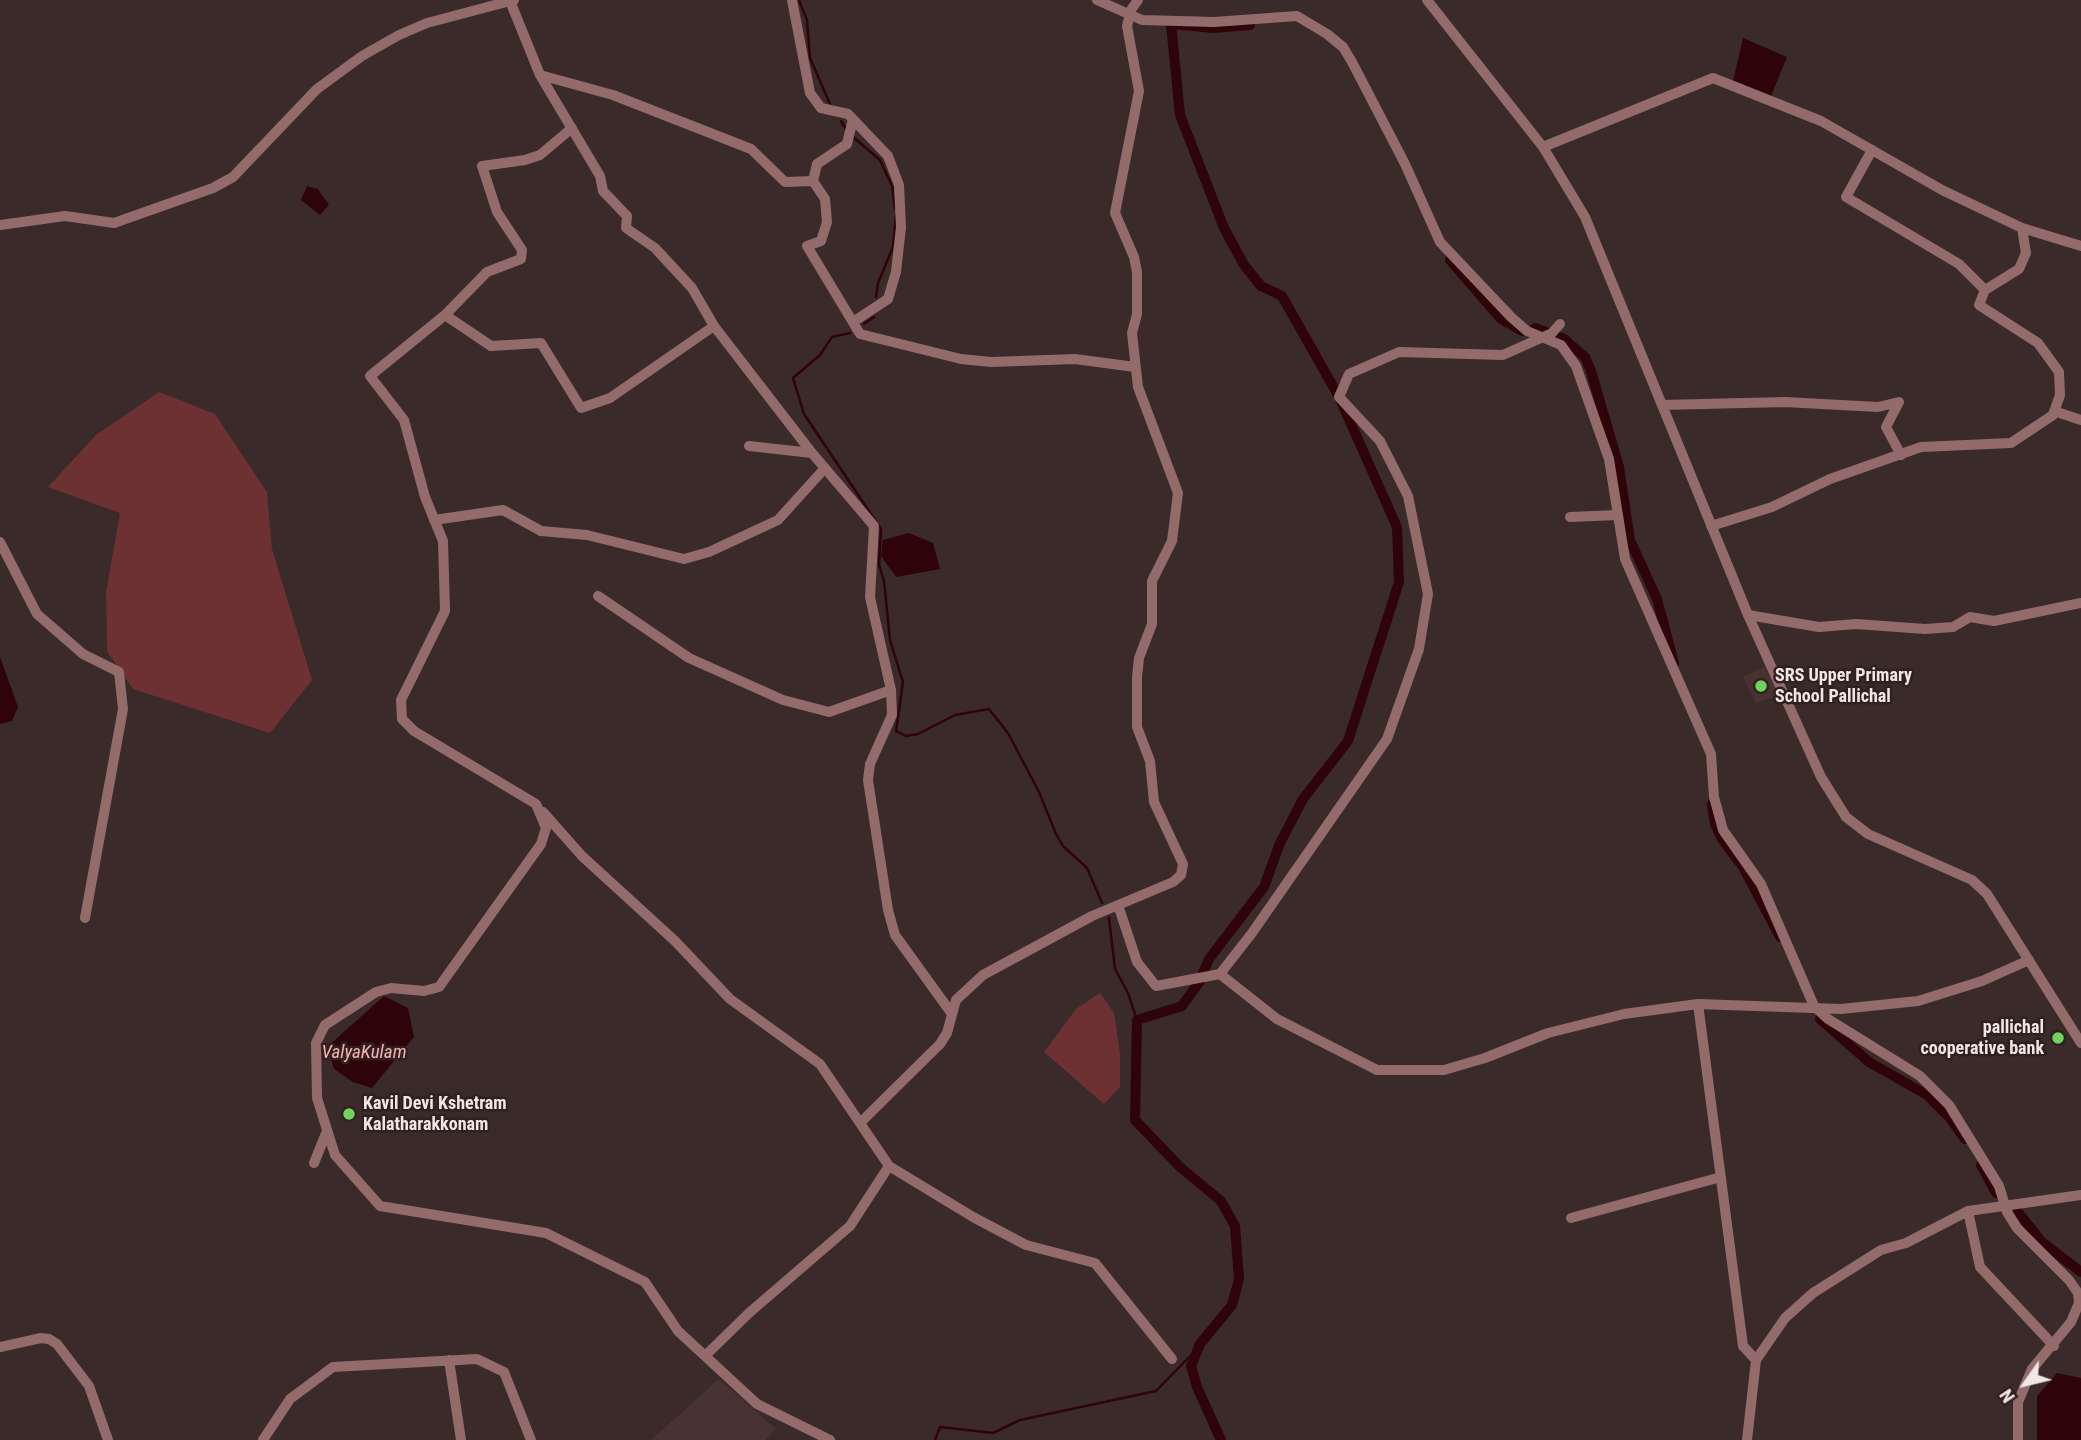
<!DOCTYPE html>
<html>
<head>
<meta charset="utf-8">
<style>
	body { margin:0 }
	#map { position:relative; width:2081px; height:1440px; overflow:hidden; background:#3b2a2a; font-family:"Roboto Condensed",sans-serif }
	canvas { display:block }
	.north { position:absolute; left:1990px; top:1349px; width:70px; height:70px; -webkit-text-stroke:5px #302120; paint-order:stroke; rotate:236deg; font-size:19px; font-weight:700; line-height:28px; text-align:center; color:#f1e6e6 }
	.north::after { content:''; display:block; margin:auto; width:24px; height:32px; background:#f1e6e6; clip-path:polygon(50% 0,100% 100%,50% 72%,0 100%) }
</style>
</head>
<body>
<div id="map">
<canvas width="2081" height="1440"></canvas>
<div class="north">N</div>
</div>
<script>
const ctx = document.querySelector('canvas').getContext('2d');
ctx.lineJoin = 'round';
function fillPath(path, color) {
  ctx.fillStyle = color;
  ctx.fill(path, 'evenodd');
}
function shape(rows) {
  const path = new Path2D();
  for (const r of rows) {
    path.moveTo(r[0], r[1]);
    for (let i = 2; i < r.length; i += 2) path.lineTo(r[i], r[i + 1]);
  }
  return path;
}
function strokePath(path, color, width, dash) {
  ctx.strokeStyle = color;
  ctx.lineWidth = width;
  ctx.lineCap = dash ? 'butt' : 'round';
  ctx.setLineDash(dash || []);
  ctx.stroke(path);
}
function label(font, color, halo, rows, align = 'center') {
  ctx.font = font + ' "Roboto Condensed",sans-serif';
  ctx.lineWidth = 5;
  ctx.setLineDash([]);
  ctx.textBaseline = 'middle';
  ctx.strokeStyle = halo;
  ctx.fillStyle = color;
  for (const [text, x, y, turn = 0] of rows) {
    ctx.save();
    ctx.translate(x, y);
    ctx.rotate((+turn || 0) * Math.PI / 180);
    ctx.textAlign = isNaN(turn) ? turn : align;
    if (halo) ctx.strokeText(text, 0, 0);
    ctx.fillText(text, 0, 0);
    ctx.restore();
  }
}
fillPath(shape([
	[1764,667,1780,695,1756,703,1743,677],
	[719,1379,776,1429,765,1440,651,1440]
]), '#493332');
fillPath(shape([
	[159,392,215,414,267,492,272,549,312,680,270,733,133,689,107,651,106,592,120,513,48,487,96,435],
	[1100,993,1114,1013,1120,1054,1120,1087,1104,1104,1044,1052,1076,1009]
]), '#6e3133');
fillPath(shape([
	[1743,38,1787,57,1769,101,1733,81],
	[307,186,318,189,329,205,320,215,301,200],
	[909,533,933,543,940,569,896,577,881,556,883,540],
	[0,657,18,707,12,721,0,724],
	[384,996,408,1008,414,1037,372,1088,353,1082,334,1069,327,1047],
	[2057,1373,2081,1378,2081,1440,2037,1440,2037,1396]
]), '#2e0408');
strokePath(shape([
	[799,0,807,20,810,58,830,104],
	[841,121,846,129],
	[853,137,880,160,892,186,895,209],
	[876,297,878,283,893,247,896,216],
	[864,324,874,317],
	[850,333,832,337,820,355,793,378,804,414,881,529,879,565,884,581,890,640,903,682,896,731,906,736,918,734,955,715,989,709,1008,733,1039,792,1056,834,1063,846,1087,868,1102,903],
	[1109,918,1115,969,1128,993,1137,1020],
	[935,1440,940,1427,993,1433,1020,1420,1156,1391,1198,1348]
]), '#2e0408', 2.5);
strokePath(shape([
	[1450,260,1501,319,1522,331],
	[1535,328,1564,339,1585,357,1591,371,1619,467,1630,540,1657,599,1674,663],
	[1712,804,1715,824,1722,839,1743,867,1780,937],
	[1203,973,1209,959,1264,887,1280,843,1303,799,1348,741,1399,582,1397,527,1339,397,1282,296,1261,286,1244,265,1224,228,1180,115,1171,24,1213,28,1250,25],
	[1200,981,1182,1006,1137,1020,1135,1120,1180,1167,1221,1201,1235,1226,1239,1279,1232,1305,1200,1344,1191,1366,1197,1387,1221,1440],
	[1820,1019,1869,1062,1927,1095,1950,1118,1965,1139],
	[1981,1165,1996,1193],
	[2018,1212,2042,1242,2081,1272]
]), '#2e0408', 10);
strokePath(shape([
	[792,0,810,93,821,108,848,114,888,156,899,185,901,227,896,272,888,299,853,322],
	[1097,0,1142,20,1214,22,1297,16,1327,34,1343,47,1352,62,1405,164,1440,242,1511,317,1527,331,1561,345,1576,366,1609,459,1625,559,1711,754,1714,797,1723,830,1761,884,1814,1006,1828,1019,1920,1076,1949,1105,1999,1186,2007,1212,2017,1228,2069,1280,2078,1293,2079,1303,2071,1322,2032,1369,2018,1402,2018,1440],
	[1427,0,1543,147,1585,217,1748,615,1821,777,1846,817,1868,834,1972,880,1987,894,2081,1043],
	[510,1,540,75,613,95,751,149,785,182,813,181],
	[540,75,600,176,603,191,627,216,626,228,655,248,692,288,714,326],
	[1543,147,1713,78,1821,121,1942,190,2022,228,2081,246],
	[1872,150,1846,197,1959,264,1985,290],
	[813,181,825,199,827,222,821,241,807,246,860,334,961,359,991,362,1075,359,1135,367],
	[813,181,817,164,847,144,853,119],
	[0,225,65,216,114,223,213,188,233,177,317,89,362,56,399,35,427,23,514,0],
	[445,315,487,272,521,259,522,250,497,212,482,166,525,160,540,155,572,128],
	[1662,405,1785,402,1878,407,1899,402,1886,427,1901,455],
	[2054,411,2081,420],
	[749,446,812,453],
	[1570,517,1617,515],
	[434,520,503,510,541,531,587,535,684,559,709,552,778,520,825,468],
	[1711,526,1772,507,1830,479,1921,447,2011,443,2053,415,2060,395,2059,372,2038,343,1979,305,1985,290,2019,269,2026,253,2022,228],
	[0,542,37,614,83,654,119,672,123,709,85,918],
	[598,596,689,658,783,700,829,712,891,690],
	[1748,615,1819,627,1856,624,1925,629,1953,627,1970,617,1994,621,2081,603],
	[543,812,582,856,675,941,730,999,820,1064,860,1123,940,1044,947,1033,956,1000,983,975,1092,916,1173,882,1181,875,1183,864,1154,802,1150,761,1137,727,1137,677,1139,658,1152,624,1152,581,1172,541,1178,493,1138,387,1132,333,1137,314,1137,272,1134,257,1115,213,1139,91,1127,26,1131,10,1138,0],
	[1118,905,1137,962,1156,986,1220,974,1277,1019,1377,1070,1444,1070,1485,1058,1548,1033,1624,1014,1698,1004,1841,1009,1918,1001,1982,981,2029,960],
	[1220,974,1252,933,1387,739,1419,649,1428,594,1408,496,1380,441,1339,397,1349,374,1399,352,1503,355,1552,333,1560,324],
	[1698,1004,1743,1346,1756,1360],
	[860,1123,889,1166,973,1217,1026,1245,1095,1263,1172,1359],
	[314,1163,327,1131],
	[1968,1211,1980,1267,2054,1346],
	[1571,1218,1721,1177],
	[0,1347,41,1338,49,1339,57,1344,89,1386,108,1440],
	[705,1356,749,1313,850,1226,889,1166],
	[449,1360,461,1440],
	[263,1440,290,1399,333,1367,477,1359,504,1372,531,1440],
	[830,1440,757,1404,678,1331,645,1282,546,1233,380,1206,335,1155,317,1098,316,1043,325,1025,376,992,391,988,424,991,439,987,541,844,546,828,536,804,414,731,402,719,401,700,445,611,443,541,425,497,404,420,370,376,445,315,491,346,541,343,581,408,610,398,714,326,812,453,874,526,870,597,891,690,892,715,870,764,868,780,888,910,895,935,952,1014],
	[1747,1440,1756,1360,1785,1318,1813,1293,1881,1250,1906,1243,1968,1211,2081,1195]
]), '#936b6b', 10);
for (const [x, y, r, color] of [
	[1761,686,7,"#71d35e"],
	[2058,1038,7,"#71d35e"],
	[349,1114,7,"#71d35e"]
]) {
  const dot = new Path2D();
  dot.arc(x, y, r, 0, 2 * Math.PI);
  ctx.fillStyle = color;
  ctx.fill(dot);
  strokePath(dot, '#302120', 2.5);
}
label('bold 18px', '#f1e6e6', '#302120', [
	["SRS Upper Primary",1775,676],
	["School Pallichal",1775,697],
	["pallichal",2044,1028,"right"],
	["cooperative bank",2044,1049,"right"],
	["Kavil Devi Kshetram",363,1104],
	["Kalatharakkonam",363,1125]
], 'left');
label('italic 19px', '#fab0b0', '#302120', [
	["ValyaKulam",364,1053]
]);
</script>
</body>
</html>
